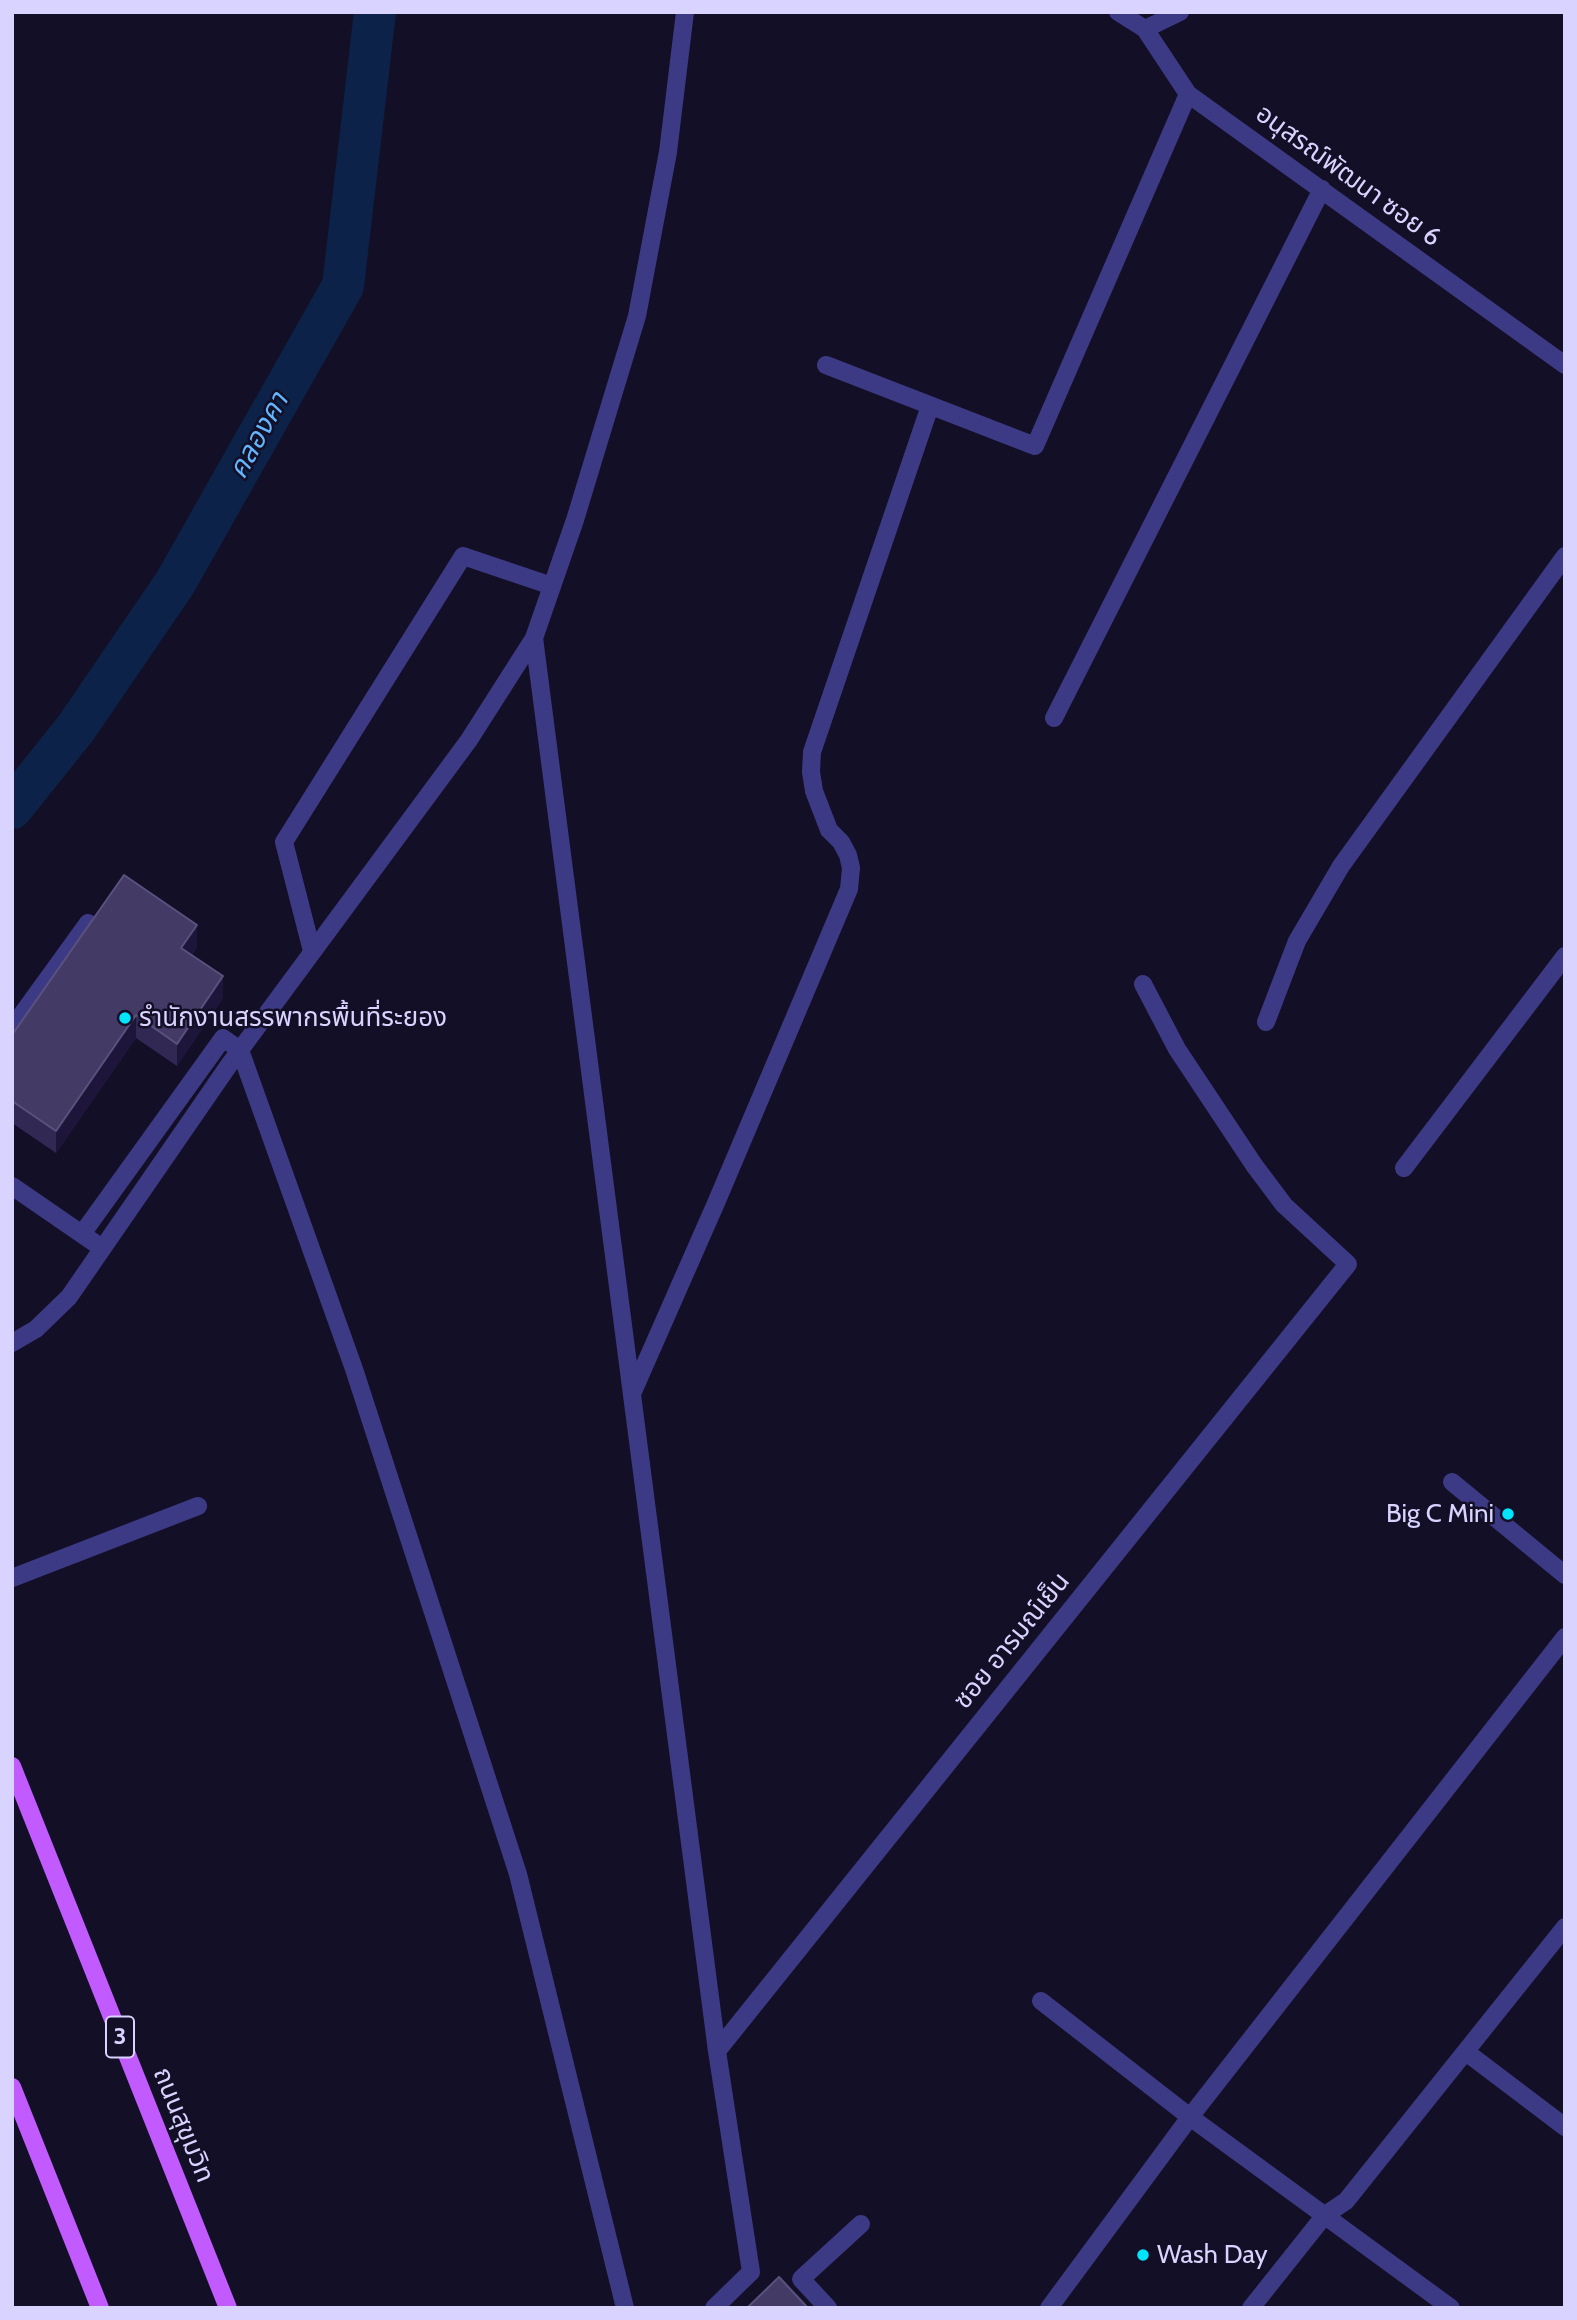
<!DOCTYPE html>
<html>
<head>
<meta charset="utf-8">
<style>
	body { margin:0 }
	#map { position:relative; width:1577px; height:2320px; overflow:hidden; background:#130f26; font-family:Cabin,sans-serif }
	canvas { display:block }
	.frame { position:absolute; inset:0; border:14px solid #d9d4ff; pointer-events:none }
</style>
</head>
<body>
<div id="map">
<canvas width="1577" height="2320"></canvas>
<div class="frame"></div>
</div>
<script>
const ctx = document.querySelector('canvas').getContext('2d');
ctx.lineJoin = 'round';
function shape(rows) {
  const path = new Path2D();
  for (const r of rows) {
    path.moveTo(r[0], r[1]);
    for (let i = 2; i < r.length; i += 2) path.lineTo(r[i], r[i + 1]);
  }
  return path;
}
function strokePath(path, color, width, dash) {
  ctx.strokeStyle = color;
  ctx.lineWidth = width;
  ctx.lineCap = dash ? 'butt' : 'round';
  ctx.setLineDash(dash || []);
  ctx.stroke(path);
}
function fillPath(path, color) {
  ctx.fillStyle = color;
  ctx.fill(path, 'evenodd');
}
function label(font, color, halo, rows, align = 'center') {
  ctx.font = font + ' Cabin,"Noto Sans Thai",sans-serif';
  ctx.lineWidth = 5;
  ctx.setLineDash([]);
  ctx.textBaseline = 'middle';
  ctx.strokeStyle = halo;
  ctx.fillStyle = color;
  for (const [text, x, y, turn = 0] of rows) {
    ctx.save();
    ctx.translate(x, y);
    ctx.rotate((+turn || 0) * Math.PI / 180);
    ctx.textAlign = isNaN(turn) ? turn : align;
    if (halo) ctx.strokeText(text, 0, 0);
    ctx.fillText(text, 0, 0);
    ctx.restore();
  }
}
strokePath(shape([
	[12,808,76,728,175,583,343,286,375,12]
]), '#0c2248', 42);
strokePath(shape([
	[312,951,284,842,463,556,552,586],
	[12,1028,88,923],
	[12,1186,102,1248],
	[82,1234,223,1038,240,1050],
	[12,1578,198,1506],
	[1041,2001,1190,2117],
	[828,2308,801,2279,861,2224]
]), '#3d3a85', 18);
strokePath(shape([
	[1118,12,1145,29,1188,94,1565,365],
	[1145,29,1180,12],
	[826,365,1035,446,1188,94],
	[534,638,717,2051,751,2272,714,2308],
	[1054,718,1322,189],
	[1266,1022,1297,941,1341,866,1565,556],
	[240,1050,354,1369,518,1874,625,2308],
	[1404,1168,1565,956],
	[12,1343,36,1329,69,1297,229,1065,469,740,534,638,575,520,637,316,668,152,685,12],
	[632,1394,716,1203,849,889,851,868,848,855,841,842,829,830,814,791,811,772,812,752,930,406],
	[1452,1482,1565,1575],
	[717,2051,1348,1264,1284,1205,1254,1165,1177,1049,1143,984],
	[1466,2052,1565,2127],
	[1190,2117,1451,2308],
	[1049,2308,1190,2117,1565,1637],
	[1251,2308,1325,2215,1346,2201,1565,1927]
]), '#3d3a85', 18);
strokePath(shape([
	[12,1766,228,2308],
	[12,2087,100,2308]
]), '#c25bff', 18);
fillPath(shape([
	[197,947,192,955,223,998,177,1066,136,1038,56,1153,12,1123,12,1035]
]), '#312854');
fillPath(shape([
	[197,925,197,947,181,970,181,948],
	[223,976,223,998,177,1066,177,1044],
	[136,1015,136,1038,56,1153,56,1131]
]), '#1d163a');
const building = shape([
	[124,875,197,925,181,948,223,976,177,1044,136,1015,56,1131,12,1101,12,1035,124,875],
	[779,2277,808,2308,747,2308,779,2277]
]);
fillPath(building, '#433a66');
strokePath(building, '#5a527e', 2);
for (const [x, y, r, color] of [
	[125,1018,7,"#00e5ff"],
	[1508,1514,7,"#00e5ff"],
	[1143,2255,7,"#00e5ff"]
]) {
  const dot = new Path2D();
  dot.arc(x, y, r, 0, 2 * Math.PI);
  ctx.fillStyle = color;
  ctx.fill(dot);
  strokePath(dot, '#130f26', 2.5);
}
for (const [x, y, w] of [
	[120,2037,28]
]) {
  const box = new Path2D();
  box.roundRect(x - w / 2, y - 20.5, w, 41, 5);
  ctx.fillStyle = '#130f26';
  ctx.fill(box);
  strokePath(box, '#d9d4ff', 2);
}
label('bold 24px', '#d9d4ff', null, [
	["3",120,2037]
]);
label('26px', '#d9d4ff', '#130f26', [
	["อนุสรณ์พัฒนา ซอย 6",1348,176,36],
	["ซอย อารมณ์เย็น",1012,1641,-51],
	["ถนนสุขุมวิท",183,2125,68]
]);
label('26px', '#d9d4ff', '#130f26', [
	["รำนักงานสรรพากรพื้นที่ระยอง",139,1018],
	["Big C Mini",1494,1514,"right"],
	["Wash Day",1157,2255]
], 'left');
label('italic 28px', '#62b6ff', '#130f26', [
	["คลองคา",259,436,-61]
]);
</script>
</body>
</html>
